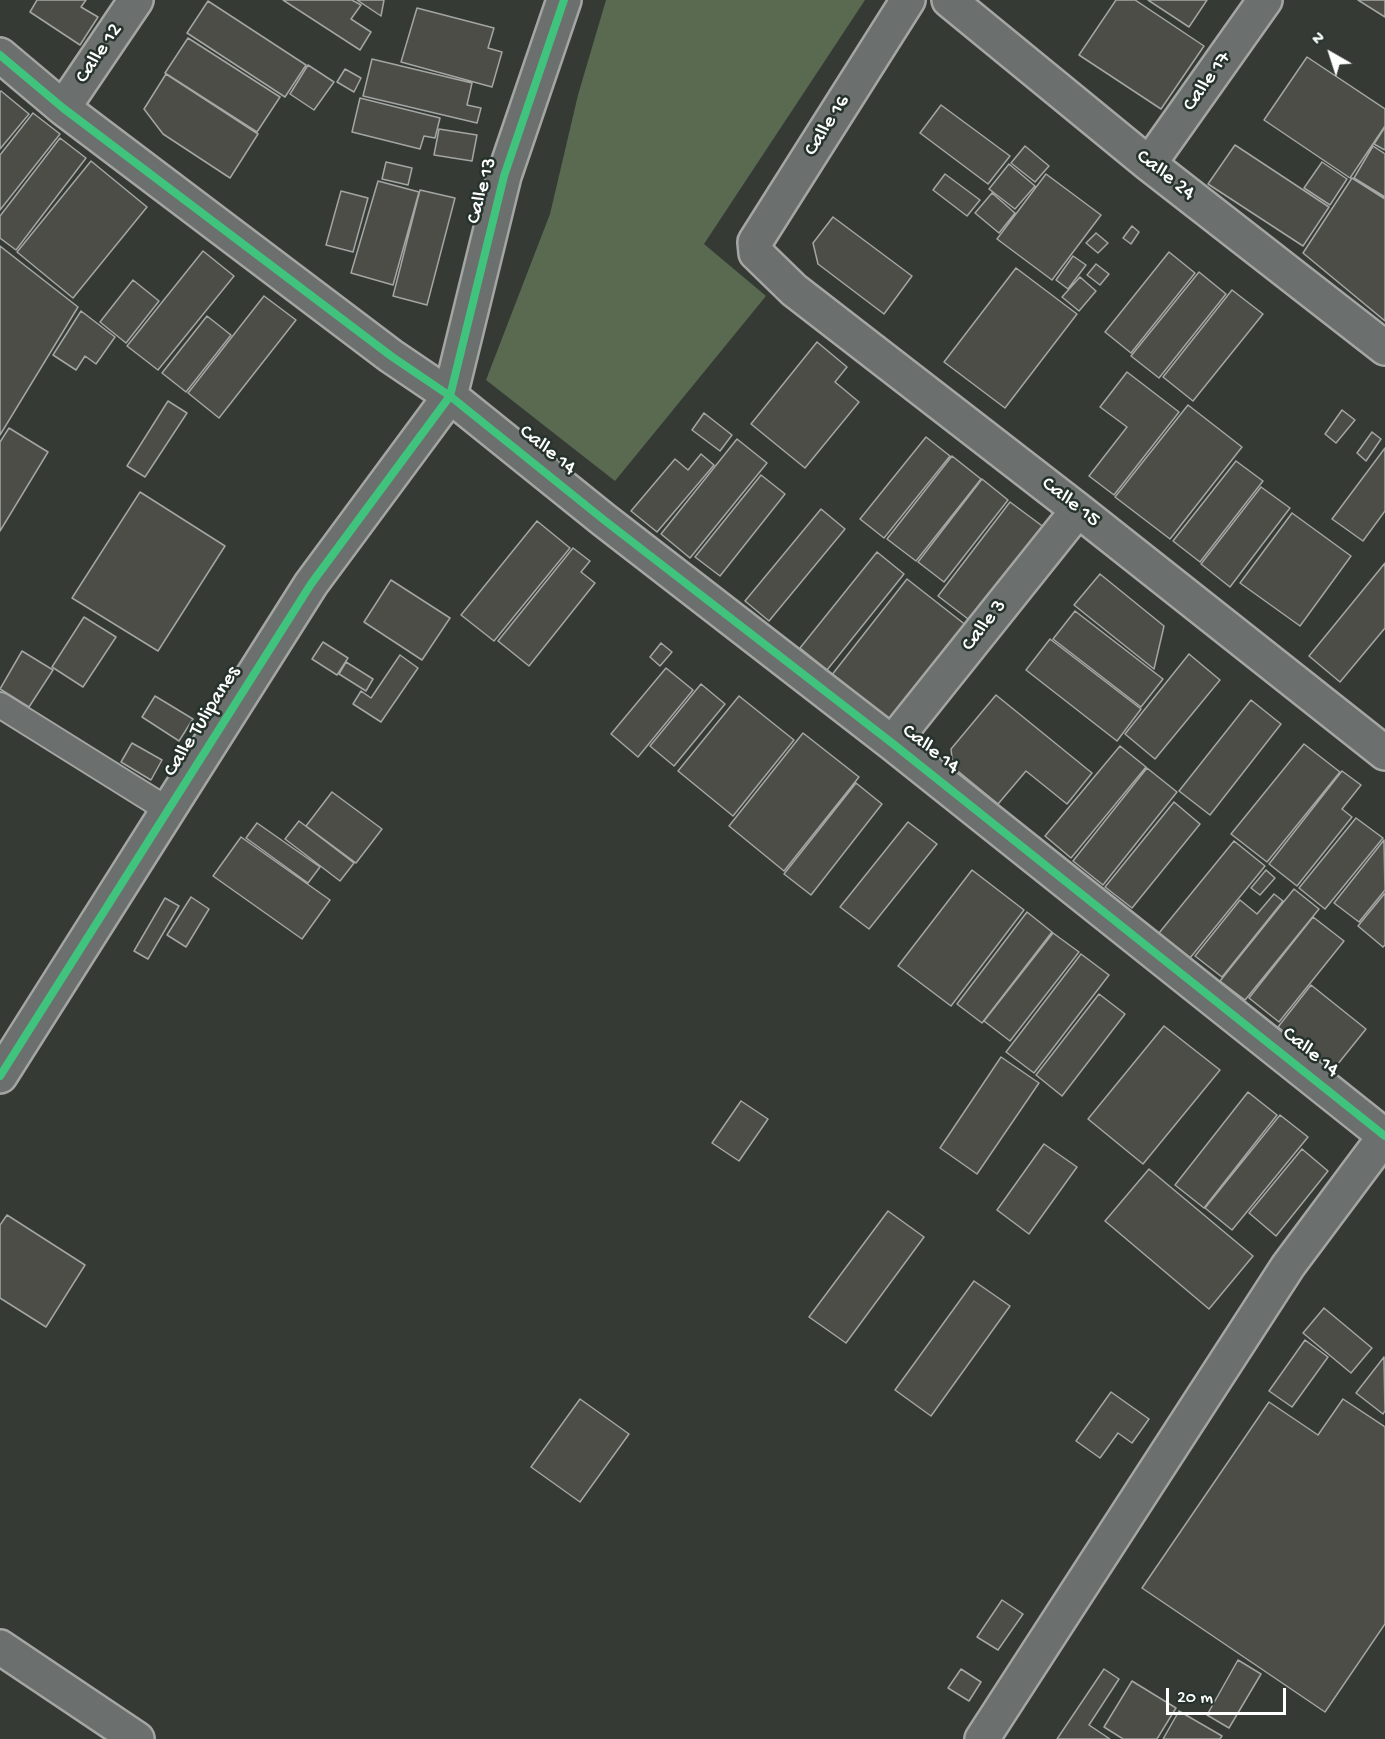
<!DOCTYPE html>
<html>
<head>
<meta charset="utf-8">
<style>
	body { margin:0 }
	#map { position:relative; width:1385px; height:1739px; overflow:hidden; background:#353a35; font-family:"Gochi Hand",sans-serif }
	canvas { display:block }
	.north { position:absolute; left:1301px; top:24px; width:60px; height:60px; -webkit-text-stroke:4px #26332d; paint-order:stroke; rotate:321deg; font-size:16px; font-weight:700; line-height:24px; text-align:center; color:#fff }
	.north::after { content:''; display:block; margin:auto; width:21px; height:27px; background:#fff; clip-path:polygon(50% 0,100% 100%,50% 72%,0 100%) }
	.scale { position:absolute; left:1166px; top:1688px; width:120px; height:27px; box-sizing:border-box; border:3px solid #fff; border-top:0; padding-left:8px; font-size:18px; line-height:21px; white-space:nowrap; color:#fff; -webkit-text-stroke:4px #26332d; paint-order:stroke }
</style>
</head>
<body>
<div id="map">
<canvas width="1385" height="1739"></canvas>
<div class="north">N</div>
<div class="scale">20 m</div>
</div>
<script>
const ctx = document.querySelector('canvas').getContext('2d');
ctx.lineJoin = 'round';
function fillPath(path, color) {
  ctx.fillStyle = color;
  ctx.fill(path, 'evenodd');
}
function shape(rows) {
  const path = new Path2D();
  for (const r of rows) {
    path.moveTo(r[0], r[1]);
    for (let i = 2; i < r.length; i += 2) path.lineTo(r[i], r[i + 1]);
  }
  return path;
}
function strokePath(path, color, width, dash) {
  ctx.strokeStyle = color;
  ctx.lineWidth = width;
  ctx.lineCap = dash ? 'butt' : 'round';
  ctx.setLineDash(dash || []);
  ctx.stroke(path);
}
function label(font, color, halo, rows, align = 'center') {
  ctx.font = font + ' "Gochi Hand",sans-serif';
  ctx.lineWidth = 5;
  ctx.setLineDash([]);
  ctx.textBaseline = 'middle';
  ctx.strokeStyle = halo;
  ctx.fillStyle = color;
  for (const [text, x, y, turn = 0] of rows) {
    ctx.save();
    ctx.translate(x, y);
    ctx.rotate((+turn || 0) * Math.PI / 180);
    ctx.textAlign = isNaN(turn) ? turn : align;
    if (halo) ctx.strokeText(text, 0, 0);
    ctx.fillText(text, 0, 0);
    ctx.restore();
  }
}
fillPath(shape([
	[606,0,865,0,704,244,766,296,615,481,486,380,550,214,578,95]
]), '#596a50');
const building = shape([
	[37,0,86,0,81,7,98,17,80,45,30,12,37,0],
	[283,0,352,0,361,5,351,19,371,32,360,50,283,0],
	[357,0,384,0,381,16,357,0],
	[1116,0,1135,0,1204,46,1161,109,1079,55,1116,0],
	[1148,0,1207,0,1189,27,1148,0],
	[1358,0,1385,0,1385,17,1358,0],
	[208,1,306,65,285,97,187,33,208,1],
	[417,8,494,28,488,48,502,52,492,87,401,62,417,8],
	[188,38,280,97,257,132,165,73,188,38],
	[1307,57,1385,109,1385,126,1350,178,1264,120,1307,57],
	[372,59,472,83,467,105,481,108,477,123,363,96,372,59],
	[308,65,334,82,314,110,290,94,308,65],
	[345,69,361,78,354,92,337,82,345,69],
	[166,74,258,134,230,178,163,134,144,109,166,74],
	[1,91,29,114,0,149,0,92,1,91],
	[360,98,440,118,435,138,424,136,420,149,352,132,360,98],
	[941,105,1010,156,988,184,920,133,941,105],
	[33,113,60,134,0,210,0,155,33,113],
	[1385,127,1385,150,1374,144,1385,127],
	[439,129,477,135,472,161,434,155,439,129],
	[60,138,86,158,16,250,0,238,0,216,60,138],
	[1235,145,1329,207,1303,246,1208,184,1235,145],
	[1025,146,1049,166,1035,182,1011,163,1025,146],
	[1373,146,1385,154,1385,197,1354,178,1373,146],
	[91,161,147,207,73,298,17,252,91,161],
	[386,162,412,168,408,185,382,179,386,162],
	[1322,162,1347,179,1330,205,1304,188,1322,162],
	[1009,164,1035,186,1015,209,989,189,1009,164],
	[945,174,980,200,967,216,933,190,945,174],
	[1046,174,1101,215,1052,280,997,239,1046,174],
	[1352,178,1385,199,1385,321,1303,253,1352,178],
	[378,181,419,192,393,285,351,273,378,181],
	[420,190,455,198,427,305,393,296,420,190],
	[341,191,368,198,353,252,326,245,341,191],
	[992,193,1015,213,999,233,975,213,992,193],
	[833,217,912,276,884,314,818,264,813,243,833,217],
	[1132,226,1139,232,1131,244,1123,238,1132,226],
	[1096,233,1108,243,1098,253,1086,243,1096,233],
	[0,246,78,307,0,435,0,246],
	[203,251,234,276,158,370,127,346,203,251],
	[1169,252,1195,273,1131,353,1105,332,1169,252],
	[1073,256,1086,265,1068,289,1056,280,1073,256],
	[1096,264,1109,274,1100,285,1087,275,1096,264],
	[1016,268,1077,314,1005,408,944,362,1016,268],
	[1199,272,1226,294,1159,378,1131,356,1199,272],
	[1080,277,1096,291,1079,311,1062,297,1080,277],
	[133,280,159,301,126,343,100,322,133,280],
	[1232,290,1263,314,1193,401,1163,377,1232,290],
	[264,296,296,320,219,418,188,393,264,296],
	[81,311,115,337,96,364,85,356,76,370,53,355,81,311],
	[207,316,231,335,186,392,162,373,207,316],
	[817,342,847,367,835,382,859,402,805,468,751,424,817,342],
	[1127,372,1179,412,1114,495,1089,476,1127,427,1100,407,1127,372],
	[168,401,187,413,145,477,127,466,168,401],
	[1188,405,1242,447,1170,539,1115,497,1188,405],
	[1342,410,1355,420,1336,443,1325,434,1342,410],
	[704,413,732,435,720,451,692,430,704,413],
	[9,428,48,452,0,531,0,442,9,428],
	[1372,432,1381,439,1366,461,1357,453,1372,432],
	[926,437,950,456,884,538,860,519,926,437],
	[737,439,767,463,690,558,661,534,737,439],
	[1385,448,1385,511,1363,541,1332,519,1385,448],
	[701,454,714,465,657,532,631,511,675,459,688,470,701,454],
	[952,456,981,479,916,561,887,539,952,456],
	[1236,461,1263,481,1200,562,1173,541,1236,461],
	[761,475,785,494,720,576,695,557,761,475],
	[982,479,1008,500,944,582,918,562,982,479],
	[1261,487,1290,508,1230,587,1201,564,1261,487],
	[140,492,225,546,158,651,72,598,140,492],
	[1010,502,1045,528,972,622,938,596,1010,502],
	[821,509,845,529,769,621,745,601,821,509],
	[1292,513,1351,556,1300,626,1240,583,1292,513],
	[537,521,570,548,494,641,461,615,537,521],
	[573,548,590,561,581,572,595,583,529,666,498,641,573,548],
	[877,552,904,574,827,670,800,648,877,552],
	[1385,563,1385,628,1340,682,1309,656,1385,563],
	[1100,574,1164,626,1154,669,1074,605,1100,574],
	[907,579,967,626,892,723,831,676,907,579],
	[391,580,450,618,422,660,364,622,391,580],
	[1075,611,1163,679,1141,707,1053,639,1075,611],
	[84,617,116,637,83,687,52,667,84,617],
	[1050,639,1141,709,1117,741,1026,670,1050,639],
	[323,642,348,658,337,675,312,659,323,642],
	[661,643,672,652,660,666,650,657,661,643],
	[22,651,53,670,29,707,0,689,22,651],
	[1189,654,1220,680,1155,759,1125,734,1189,654],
	[400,655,418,668,381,722,353,704,361,691,371,698,400,655],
	[346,662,373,679,366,691,339,674,346,662],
	[666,668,693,690,638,757,611,734,666,668],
	[701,684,725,704,674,766,650,746,701,684],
	[996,695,1092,773,1067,804,1026,771,998,804,953,767,951,749,996,695],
	[155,696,193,719,179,741,142,717,155,696],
	[739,696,794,740,733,816,678,771,739,696],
	[1251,700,1281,724,1210,815,1179,791,1251,700],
	[803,733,859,777,784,871,729,826,803,733],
	[132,743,162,760,151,780,121,762,132,743],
	[1304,744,1340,772,1267,862,1231,834,1304,744],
	[1120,746,1146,767,1071,858,1045,836,1120,746],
	[1147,768,1177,792,1103,885,1073,861,1147,768],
	[1342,771,1361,785,1342,809,1352,817,1297,886,1269,864,1342,771],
	[856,783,882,804,811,895,784,874,856,783],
	[332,792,382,829,356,863,306,826,332,792],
	[1174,802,1200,824,1132,908,1105,887,1174,802],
	[1356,818,1383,838,1325,909,1299,888,1356,818],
	[299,821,354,863,340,881,285,839,299,821],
	[908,822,937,844,869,929,840,907,908,822],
	[257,823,320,867,308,883,246,838,257,823],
	[241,837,330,900,302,939,213,876,241,837],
	[1384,840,1385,890,1359,922,1334,903,1384,840],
	[1234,841,1265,866,1190,958,1159,933,1234,841],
	[972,870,1024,910,951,1006,898,966,972,870],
	[1266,870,1275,878,1260,895,1251,888,1266,870],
	[1294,889,1319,909,1245,1000,1220,981,1294,889],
	[1385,893,1385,945,1383,947,1358,926,1385,893],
	[1274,894,1283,901,1222,977,1195,956,1240,900,1257,914,1274,894],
	[191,897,209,909,186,947,167,935,191,897],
	[165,898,179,906,148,959,134,951,165,898],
	[1027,912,1052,932,982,1023,957,1004,1027,912],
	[1313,917,1344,941,1279,1022,1249,998,1313,917],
	[1053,933,1079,952,1010,1041,984,1021,1053,933],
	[1081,954,1109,975,1034,1073,1006,1052,1081,954],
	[1311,985,1366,1029,1333,1070,1278,1027,1311,985],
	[1099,994,1125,1014,1062,1096,1036,1075,1099,994],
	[1164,1026,1220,1070,1143,1164,1088,1119,1164,1026],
	[1001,1057,1039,1083,977,1174,940,1148,1001,1057],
	[1248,1092,1277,1115,1204,1208,1175,1185,1248,1092],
	[741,1101,768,1119,739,1161,712,1143,741,1101],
	[1280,1115,1308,1137,1232,1230,1205,1208,1280,1115],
	[1044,1144,1077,1167,1029,1234,997,1210,1044,1144],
	[1302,1149,1328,1171,1276,1236,1249,1213,1302,1149],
	[1149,1169,1253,1256,1209,1309,1105,1221,1149,1169],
	[888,1211,924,1237,846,1343,809,1317,888,1211],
	[7,1215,85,1265,46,1327,0,1298,0,1225,7,1215],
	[974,1281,1010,1306,931,1416,895,1390,974,1281],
	[1324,1308,1372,1348,1351,1373,1303,1333,1324,1308],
	[1305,1340,1328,1357,1292,1407,1269,1391,1305,1340],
	[1384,1357,1385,1411,1383,1414,1356,1393,1384,1357],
	[1111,1392,1149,1419,1132,1443,1118,1433,1100,1458,1076,1441,1111,1392],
	[580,1399,629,1434,580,1502,531,1467,580,1399],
	[1343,1399,1385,1427,1385,1624,1325,1712,1142,1588,1269,1402,1318,1435,1343,1399],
	[1002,1600,1023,1614,998,1650,977,1637,1002,1600],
	[1238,1660,1261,1674,1229,1728,1207,1715,1238,1660],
	[961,1669,981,1682,969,1701,948,1688,961,1669],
	[1104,1669,1119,1679,1089,1725,1110,1739,1057,1739,1104,1669],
	[1132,1681,1176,1708,1157,1739,1123,1739,1104,1727,1132,1681],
	[1179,1711,1222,1736,1220,1739,1163,1739,1179,1711]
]);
fillPath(building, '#4d4d48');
strokePath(building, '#a4a6a4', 1.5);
const lane = shape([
	[0,705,168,810]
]);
const street = shape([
	[908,0,755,242,756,253,794,290,1078,510,1385,753],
	[949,0,1149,164,1385,348],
	[0,55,63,108,391,356,450,396,604,520,892,743,1385,1136],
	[63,108,136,0],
	[1149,164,1265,0],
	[892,743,1078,510],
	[0,1076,311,584,450,396,504,176,564,0],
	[0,1647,137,1739],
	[982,1739,1288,1266,1385,1136]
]);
strokePath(lane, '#a4a6a4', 28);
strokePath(street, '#a4a6a4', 38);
strokePath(lane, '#6b6f6d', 24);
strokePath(street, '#6b6f6d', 33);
strokePath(shape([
	[0,55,63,108,391,356,450,396,604,520,892,743,1385,1136],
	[0,1076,311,584,450,396,504,176,564,0]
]), '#40c37c', 8);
label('21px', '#fff', '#26332d', [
	["Calle 12",100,54,-56],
	["Calle 17",1208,82,-55],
	["Calle 16",828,126,-58],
	["Calle 24",1165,176,38],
	["Calle 13",483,191,-75],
	["Calle 14",547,451,39],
	["Calle 15",1070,503,38],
	["Calle 3",985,626,-52],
	["Calle Tulipanes",203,722,-58],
	["Calle 14",930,750,38],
	["Calle 14",1310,1053,39]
]);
</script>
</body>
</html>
